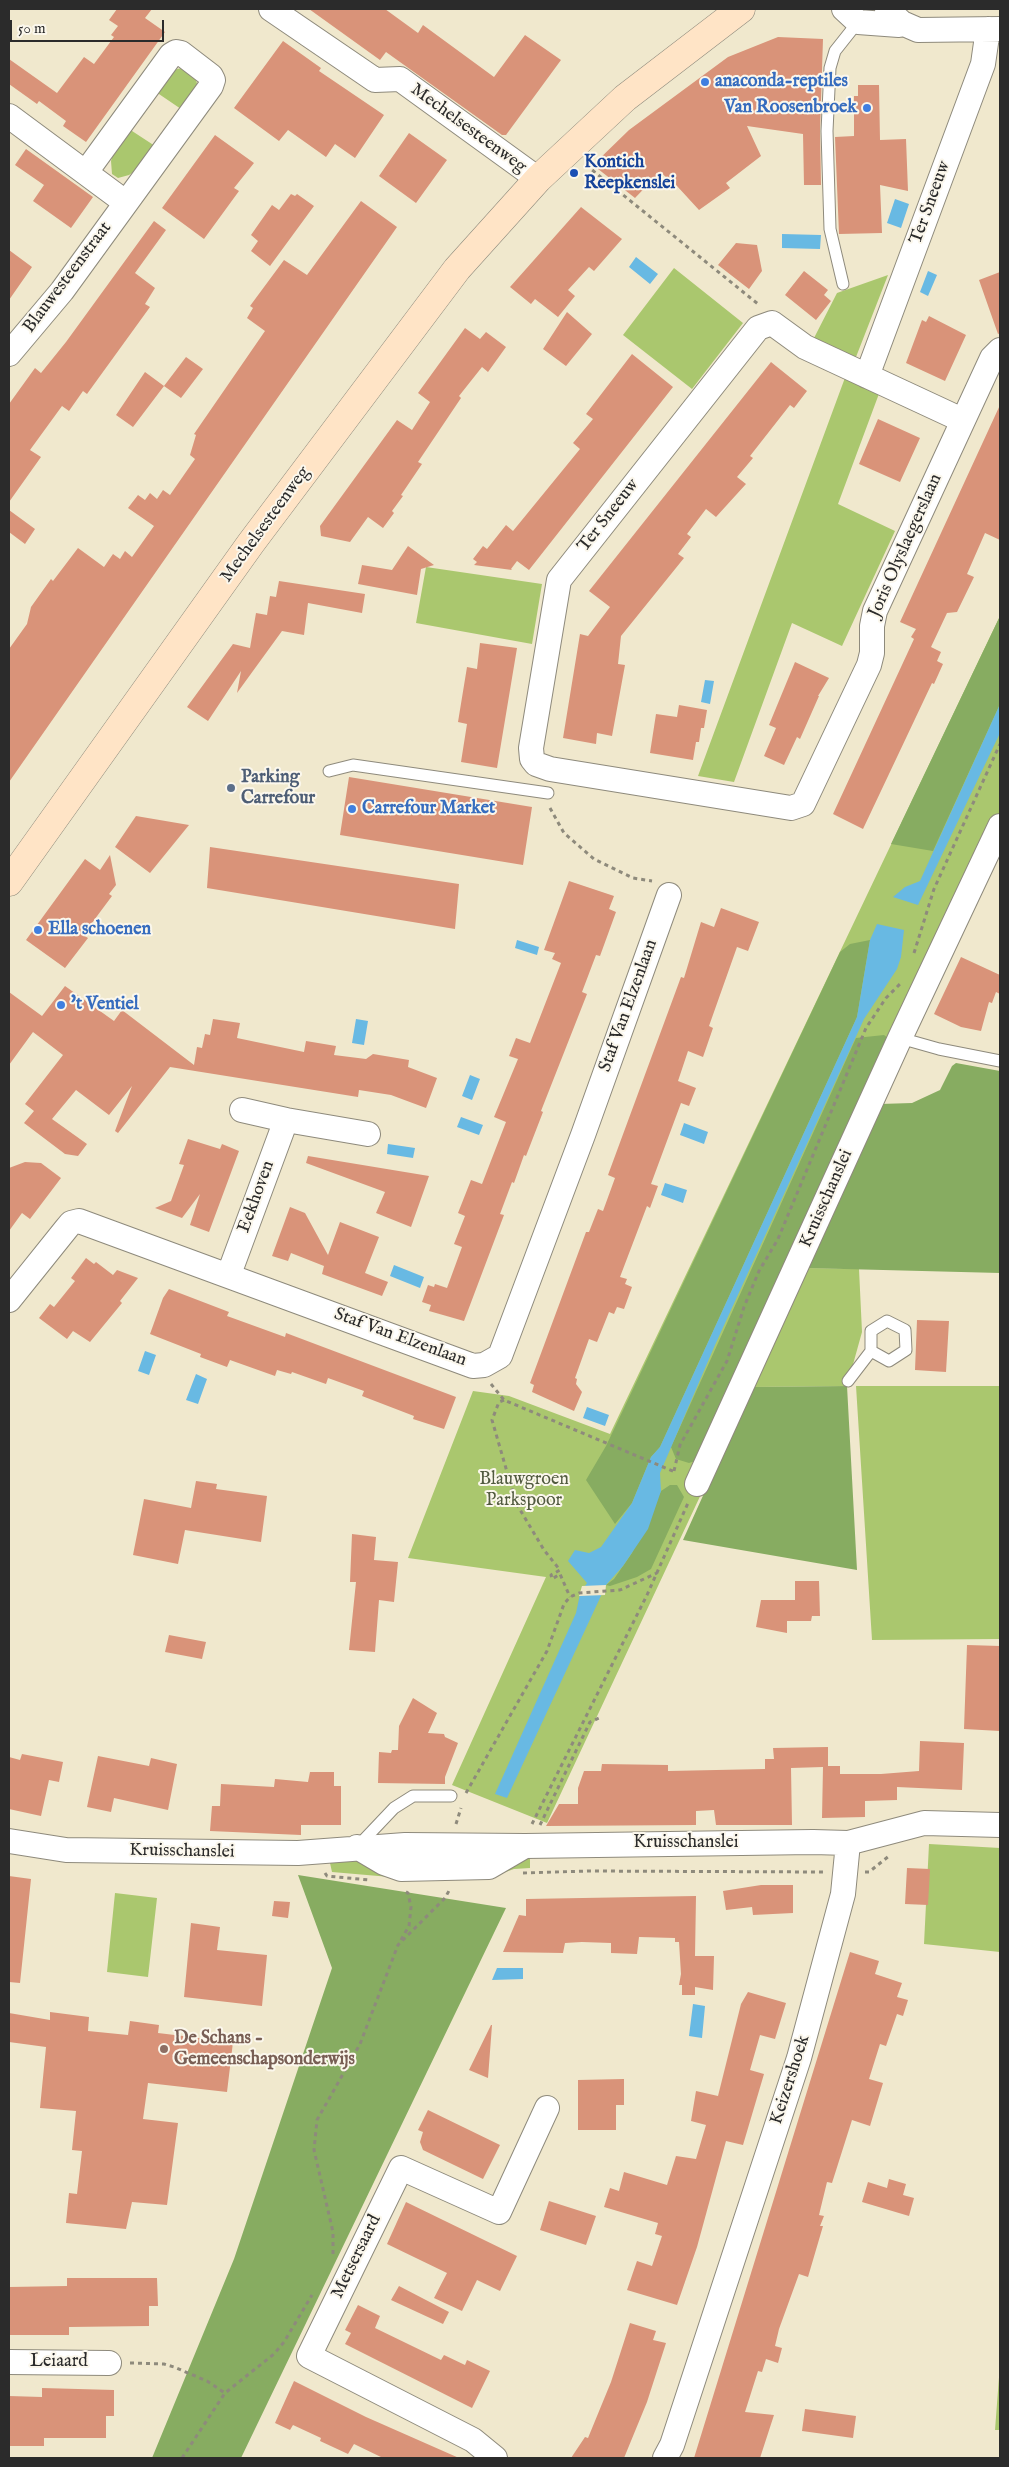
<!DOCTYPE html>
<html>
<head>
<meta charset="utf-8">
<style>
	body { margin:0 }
	#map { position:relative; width:1009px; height:2467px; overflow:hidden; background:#f0e8cd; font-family:"IM FELL English",serif }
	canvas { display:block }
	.frame { position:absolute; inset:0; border:10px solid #2b2b2b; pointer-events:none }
	.scale { position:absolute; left:10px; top:20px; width:154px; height:22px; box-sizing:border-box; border:2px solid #2b2b2b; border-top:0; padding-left:6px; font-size:15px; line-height:18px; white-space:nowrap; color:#2b2b2b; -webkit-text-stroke:4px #fbf7ec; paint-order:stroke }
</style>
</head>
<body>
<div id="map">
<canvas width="1009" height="2467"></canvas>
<div class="frame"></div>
<div class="scale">50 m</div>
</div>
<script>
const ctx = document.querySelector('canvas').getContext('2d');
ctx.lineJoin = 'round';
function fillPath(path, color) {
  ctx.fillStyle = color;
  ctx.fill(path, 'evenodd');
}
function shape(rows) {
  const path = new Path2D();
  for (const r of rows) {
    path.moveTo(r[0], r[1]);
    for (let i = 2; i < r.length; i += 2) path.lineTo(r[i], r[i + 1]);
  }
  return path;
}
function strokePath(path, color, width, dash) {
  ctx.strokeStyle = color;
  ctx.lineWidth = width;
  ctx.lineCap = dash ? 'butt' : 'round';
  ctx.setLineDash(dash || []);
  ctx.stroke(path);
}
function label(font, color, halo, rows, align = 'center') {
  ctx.font = font + ' "IM FELL English",serif';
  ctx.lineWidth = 4;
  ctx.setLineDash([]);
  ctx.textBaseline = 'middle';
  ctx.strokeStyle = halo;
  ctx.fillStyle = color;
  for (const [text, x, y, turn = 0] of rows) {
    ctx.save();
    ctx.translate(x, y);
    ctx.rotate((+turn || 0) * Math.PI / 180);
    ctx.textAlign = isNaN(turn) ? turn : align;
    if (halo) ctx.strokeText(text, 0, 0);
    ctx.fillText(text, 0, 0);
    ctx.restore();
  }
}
fillPath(shape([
	[181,68,196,79,197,84,196,89,181,109,156,92,174,70],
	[129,129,155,146,139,168,129,175,118,178,112,174,111,161,114,151],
	[674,268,743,323,692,389,623,335],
	[888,275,856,357,852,357,814,338,837,293],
	[846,375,880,391,838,504,895,531,842,646,792,623,734,782,698,776],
	[426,567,542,584,532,644,416,623],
	[1000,616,1000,823,703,1490,547,1823,452,1785,546,1577,408,1558,473,1391,509,1396,610,1434],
	[805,1268,859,1269,862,1332,847,1386,752,1387],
	[856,1386,1000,1386,1000,1639,872,1640],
	[929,1844,1000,1848,1000,1952,924,1944],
	[530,1852,530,1868,514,1869,497,1875],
	[345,1859,359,1859,390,1877,332,1872,330,1863],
	[115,1893,157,1898,148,1977,107,1972],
	[1000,2364,1000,2430,995,2430]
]), '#aac76e');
fillPath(shape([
	[1000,616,1000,704,933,851,891,844],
	[870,940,857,1017,660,1447,651,1457,632,1503,615,1524,586,1480,606,1446,840,952,850,944],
	[884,1035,889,1039,698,1460,689,1463,676,1459,671,1447,856,1038],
	[956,1063,1000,1071,1000,1273,805,1268,880,1104,912,1103,940,1090,952,1066],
	[847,1386,857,1570,683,1540,752,1387],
	[670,1485,677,1485,684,1497,651,1569,637,1577,610,1586,606,1585,614,1579,632,1553,661,1491],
	[298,1875,506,1908,241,2458,152,2458,234,2259,332,1968]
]), '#87ac61');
fillPath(shape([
	[895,199,909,204,901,228,887,223],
	[782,234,821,235,820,249,782,248],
	[636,257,658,274,650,284,629,267],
	[928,271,937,275,928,296,920,292],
	[705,680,714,681,710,704,701,702],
	[1000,704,1000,733,918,905,893,897,905,887,920,881],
	[877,924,904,930,901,957,897,969,864,1019,715,1345,660,1473,661,1491,648,1529,623,1566,606,1585,507,1798,495,1794,576,1613,580,1594,587,1583,568,1561,575,1550,589,1553,601,1547,632,1503,651,1457,660,1447,857,1017,870,940],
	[517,940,539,947,537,955,515,948],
	[356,1019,368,1021,364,1045,352,1043],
	[470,1075,480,1079,472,1100,462,1096],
	[461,1117,483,1125,479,1135,457,1127],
	[684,1123,708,1132,704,1144,680,1135],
	[388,1144,415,1148,413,1158,387,1154],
	[665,1183,687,1190,683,1203,661,1195],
	[394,1265,424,1277,420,1288,390,1276],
	[145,1351,156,1355,149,1375,138,1371],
	[196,1374,207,1379,198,1404,186,1400],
	[587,1407,609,1415,605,1426,583,1418],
	[497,1968,523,1968,523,1979,492,1980],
	[693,2004,705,2006,702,2038,689,2036]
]), '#68b9e3');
fillPath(shape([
	[606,1585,605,1595,579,1596,582,1586]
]), '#f0e8cd');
fillPath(shape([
	[117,9,152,9,145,18,165,32,86,142,63,126,66,121,39,101,37,104,9,84,9,59,57,93,84,57,94,64,114,37,111,35,118,26,109,20],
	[309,9,385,9,418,33,423,25,494,77,525,35,561,60,506,135,502,135,386,52,380,60],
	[778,37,823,39,820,131,821,185,804,185,803,134,747,126,761,156,726,183,730,188,699,210,677,186,660,172,635,198,593,165,629,130,728,57],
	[283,41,321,68,319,71,384,115,355,158,335,144,326,157,288,130,279,141,234,108],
	[858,85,879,85,880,140,906,139,908,191,880,185,882,233,839,234,835,137,854,136,854,96,858,96],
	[409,133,447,160,416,203,379,176],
	[215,135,254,163,234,188,239,191,204,239,162,208],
	[26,149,93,197,71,228,33,201,44,185,15,165],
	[291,194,295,196,297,194,314,206,270,266,251,251,258,241,251,235,272,205,279,210],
	[361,201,397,227,9,782,9,649,27,624,31,607,51,579,53,581,78,548,104,567,113,554,120,559,125,551,132,557,154,526,128,508,138,495,145,500,150,493,157,499,163,490,170,495,195,459,190,455,196,435,194,434,265,331,247,318,253,308,250,306,284,260,307,275],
	[581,207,622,239,594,271,589,267,568,290,575,296,558,317,535,299,531,304,510,287],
	[154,221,166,230,135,273,155,288,145,304,150,307,87,394,83,391,69,411,62,406,30,450,41,457,9,502,9,404,35,368,41,373,66,342],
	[736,243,757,245,762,271,749,289,718,265],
	[9,250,32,267,9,300],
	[804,271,828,290,824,295,831,301,816,320,785,295],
	[1000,272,1000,333,998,334,979,280],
	[567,312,592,334,566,366,543,349],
	[929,316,966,335,945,381,906,363,922,320,926,322],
	[465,328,480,339,486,332,506,347,488,372,482,367,459,396,461,398,418,462,422,464,401,495,403,496,392,511,394,513,383,528,368,517,350,542,321,536,320,526,397,420,412,430,430,402,418,393],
	[632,354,673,387,529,570,517,561,511,569,512,570,474,565,477,562,473,559,483,546,487,549,506,525,513,531,580,449,573,443,593,419,586,414],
	[186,357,203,369,181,398,164,386],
	[771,362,807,391,794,408,790,405,750,456,753,458,737,477,746,484,716,517,706,509,687,534,691,537,678,554,684,558,621,636,618,664,625,665,612,736,597,733,596,744,563,738,580,634,588,636,610,607,589,591],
	[145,372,164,386,133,427,116,415],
	[1000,405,1000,540,985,533,967,574,974,577,957,612,947,613,931,647,941,652,937,661,943,664,934,684,932,683,863,829,833,814,914,639,911,637,916,629,900,622],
	[878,419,920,438,900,482,859,464],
	[9,510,35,529,25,544,9,532],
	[408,546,434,565,421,569,417,595,358,584,362,565,392,570],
	[279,581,365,594,362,613,308,603,304,635,282,631,237,693,241,671,208,721,187,707,233,644,250,648,256,613,267,615,270,596,276,597],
	[480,643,517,648,497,768,461,762,467,724,458,722,467,667,477,669],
	[795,662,829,678,818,696,819,696,800,739,797,737,784,765,764,756,776,728,769,725],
	[679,705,707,710,704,728,701,728,699,742,696,742,693,760,650,753,656,714,677,717],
	[349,777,532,807,523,865,340,835],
	[136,816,189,825,150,873,115,847],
	[210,847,459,884,455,929,207,888],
	[110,855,116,885,109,894,112,896,83,935,88,938,65,968,26,940,85,859,100,870],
	[569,881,614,896,609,909,616,912,600,956,596,955,582,992,587,994,541,1111,543,1112,526,1156,524,1155,514,1183,512,1182,500,1214,504,1215,464,1321,429,1311,431,1305,422,1302,428,1285,434,1287,435,1284,447,1288,462,1247,454,1244,465,1216,458,1213,471,1180,482,1184,506,1122,494,1117,518,1059,509,1056,516,1038,530,1043,561,963,552,959,555,953,544,950],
	[721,908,759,922,748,951,737,947,709,1026,713,1028,703,1057,688,1051,678,1081,696,1088,689,1106,681,1103,651,1184,658,1186,650,1208,647,1206,620,1277,627,1279,625,1284,632,1287,624,1309,617,1307,614,1314,609,1312,597,1342,589,1339,575,1378,577,1379,576,1384,582,1392,574,1411,532,1392,534,1385,530,1383,586,1232,589,1232,598,1209,603,1211,615,1178,608,1175,681,977,684,978,701,922,714,927],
	[961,957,1000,975,1000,994,996,992,992,1003,989,1002,981,1031,961,1027,934,1014],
	[65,986,114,1021,122,1010,194,1065,197,1047,202,1048,205,1034,210,1035,213,1019,240,1023,237,1038,304,1052,306,1041,336,1046,334,1055,366,1059,373,1054,409,1060,408,1067,437,1078,426,1108,391,1095,359,1090,358,1097,170,1067,118,1133,115,1131,132,1086,109,1115,76,1090,52,1119,87,1144,78,1156,65,1154,24,1123,34,1111,25,1104,63,1055,33,1032,9,1065,9,992,42,1016],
	[188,1139,220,1149,222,1144,239,1151,209,1232,190,1225,200,1194,182,1218,155,1208,171,1201,184,1165,179,1164],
	[308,1156,429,1176,411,1227,376,1213,385,1192,306,1163],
	[25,1162,41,1163,61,1178,30,1219,22,1213,9,1231,9,1168],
	[290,1207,305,1213,328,1255,340,1222,379,1237,365,1273,388,1282,382,1296,322,1274,324,1266,291,1253,288,1261,272,1256],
	[86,1258,94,1264,96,1262,113,1275,117,1270,138,1278,120,1301,122,1303,90,1342,73,1331,67,1339,39,1318,50,1304,54,1307,75,1281,71,1278],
	[169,1289,229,1312,227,1316,285,1337,286,1333,456,1397,444,1429,413,1419,414,1416,362,1396,364,1391,328,1378,326,1384,292,1372,291,1374,277,1370,275,1376,230,1360,227,1367,200,1357,201,1354,150,1334,163,1298],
	[917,1320,949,1321,946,1372,915,1370],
	[196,1481,217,1484,216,1489,267,1496,261,1542,185,1530,178,1564,133,1555,144,1499,191,1508],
	[352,1534,376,1537,374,1560,398,1562,394,1602,379,1600,375,1652,349,1650,356,1582,350,1582],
	[795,1581,819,1581,820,1616,812,1616,811,1621,787,1621,787,1633,756,1627,761,1600,795,1600],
	[169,1635,206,1642,202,1659,165,1652],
	[967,1645,1000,1646,1000,1731,964,1729],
	[413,1698,437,1713,428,1733,444,1734,445,1737,458,1743,445,1777,445,1784,378,1783,379,1752,391,1753,392,1750,398,1750,399,1726],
	[920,1741,964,1743,962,1790,897,1787,897,1800,865,1801,865,1817,822,1818,823,1767,791,1768,792,1825,716,1825,714,1810,696,1811,696,1825,546,1826,559,1804,578,1804,578,1788,584,1771,601,1771,602,1764,668,1765,668,1771,765,1769,765,1759,774,1759,773,1748,828,1747,828,1766,840,1766,840,1774,881,1774,919,1771],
	[22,1754,63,1762,59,1782,49,1780,41,1816,9,1809,9,1757,20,1760],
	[98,1756,149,1766,151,1758,177,1764,168,1810,114,1798,111,1812,87,1807],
	[310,1772,334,1772,334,1786,341,1786,341,1825,301,1825,301,1835,210,1831,212,1806,220,1806,221,1784,274,1787,275,1779,308,1782],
	[907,1868,930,1869,928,1905,905,1904],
	[9,1876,31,1879,20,1983,9,1982],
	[761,1885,793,1885,793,1913,753,1915,752,1907,726,1910,723,1891],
	[696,1896,695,1956,714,1956,713,1990,695,1987,695,1995,682,1995,682,1985,679,1985,681,1974,679,1942,675,1942,675,1938,639,1937,637,1954,611,1953,611,1943,582,1942,565,1943,563,1953,503,1952,519,1915,526,1916,526,1899],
	[274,1901,290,1902,288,1918,272,1916],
	[191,1923,220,1927,217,1950,267,1955,262,2006,184,1997],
	[850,1952,879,1961,875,1974,902,1983,897,1997,908,2000,903,2016,897,2014,886,2046,880,2044,869,2079,883,2083,870,2126,852,2120,832,2183,827,2182,819,2215,824,2216,820,2226,823,2226,808,2277,799,2274,779,2329,775,2346,782,2348,778,2363,766,2359,762,2372,758,2371,745,2412,774,2415,760,2458,694,2458],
	[748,1992,786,2003,775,2039,760,2035,750,2070,764,2074,743,2145,726,2141,697,2247,677,2305,627,2290,637,2261,652,2266,662,2236,655,2234,658,2223,604,2207,610,2188,619,2191,624,2172,667,2185,676,2156,696,2159,706,2125,691,2121,696,2091,718,2096,741,2004],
	[50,2012,89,2017,88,2031,128,2035,130,2021,159,2025,158,2033,233,2042,227,2092,148,2083,143,2119,178,2123,167,2205,132,2202,126,2229,66,2223,69,2193,77,2194,82,2151,72,2150,76,2111,40,2108,46,2047,9,2042,9,2013,50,2020],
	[491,2025,492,2025,488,2078,469,2070],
	[624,2079,624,2105,616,2105,616,2130,578,2130,578,2080],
	[428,2110,500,2145,483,2179,423,2150,420,2142,423,2132,418,2130],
	[889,2179,906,2184,903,2195,914,2198,909,2216,862,2202,868,2182,887,2188],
	[549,2201,596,2216,586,2245,540,2230],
	[406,2202,517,2256,500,2291,477,2280,462,2311,434,2298,447,2273,387,2244],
	[67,2278,157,2278,158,2306,149,2306,149,2326,69,2327,69,2335,9,2335,9,2287,67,2286],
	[399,2286,449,2312,443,2324,391,2300],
	[358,2305,380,2316,375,2328,441,2360,444,2355,465,2365,467,2360,490,2371,472,2408,345,2344,351,2333,345,2330],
	[630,2323,656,2331,653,2340,666,2343,647,2402,624,2458,571,2458,585,2437,588,2438,611,2382],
	[294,2381,366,2417,459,2458,383,2458,354,2444,348,2454,320,2441,321,2438,293,2425,290,2430,275,2423],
	[42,2388,114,2390,114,2416,106,2416,106,2438,44,2438,44,2446,9,2446,9,2396,42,2397],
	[805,2409,856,2416,853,2438,802,2431]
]), '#d99379');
const lane = shape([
	[843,284,830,229,827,131,830,68,835,51,858,22],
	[329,771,353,765,548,793],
	[900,1038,939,1049,1000,1061],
	[848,1381,871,1351,871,1331,887,1321,905,1330,906,1350,889,1361,871,1351],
	[358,1846,394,1808,413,1796,451,1796]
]);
const street = shape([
	[271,9,375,80,400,79,538,179],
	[844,9,858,22,899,25,902,23],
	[887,9,902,23,918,30,1000,29],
	[9,116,125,202],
	[9,354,62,291,211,86,213,80,211,76,181,53,176,52,171,55,86,172],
	[867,376,983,64,988,29],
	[962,420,805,347,772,323,758,328,559,580,531,748,532,759,536,764,550,769,791,808,803,804,869,665,872,653,872,626,875,611,992,358,1000,350],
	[242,1110,286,1120],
	[229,1274,286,1120,368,1134],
	[9,1300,66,1229,71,1223,79,1221,473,1366,484,1365,500,1356,583,1135,669,895],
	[697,1484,900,1038,1000,826],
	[9,1841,66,1850,298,1853,405,1845,525,1846,813,1842,848,1843,924,1823,1000,1825],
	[357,1847,384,1863,401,1869,489,1867,525,1846],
	[9,2362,109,2363],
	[495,2458,473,2440,309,2356,401,2168,499,2212,547,2108],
	[665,2458,672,2445,799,2058,843,1894,848,1843]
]);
const secondary = shape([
	[9,882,251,543,457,269,538,179,625,98,741,9]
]);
strokePath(lane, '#8e8a7c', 13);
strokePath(street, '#8e8a7c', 26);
strokePath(secondary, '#8e8a7c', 29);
strokePath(shape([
	[586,165,758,304],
	[550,808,564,833,594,859,633,878,652,881],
	[914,953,934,889,1000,744],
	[491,1384,504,1400,675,1472],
	[504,1400,499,1402,492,1420,516,1503,544,1550,560,1570,551,1575,552,1579,560,1574,570,1597],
	[674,1471,680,1445,727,1361,744,1307,759,1271,778,1239,866,1028,886,998,901,983],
	[466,1793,547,1651,564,1604,570,1597,579,1593,620,1590,657,1573],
	[456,1824,461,1808],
	[532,1824,647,1595,688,1503],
	[540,1825,590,1722,599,1718],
	[865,1872,869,1872,889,1856],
	[325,1873,327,1876,369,1880],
	[523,1873,587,1871,824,1872],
	[401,1940,409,1926,411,1907,408,1893,405,1891],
	[333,2254,333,2232,314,2150,317,2120,360,2044,398,1945,445,1898,450,1889],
	[130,2363,164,2364,174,2367,207,2381,225,2393],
	[182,2458,225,2393,274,2354,284,2342,312,2295]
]), '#8e8a7c', 3, [4, 4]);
strokePath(lane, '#fff', 11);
strokePath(street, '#fff', 24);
strokePath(secondary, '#ffe4c6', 28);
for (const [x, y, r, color] of [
	[705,82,5,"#3f7fe0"],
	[867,108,5,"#3f7fe0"],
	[574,173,5,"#1a4fb4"],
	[231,788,5,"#5c6f8a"],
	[352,809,5,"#3f7fe0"],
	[38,930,5,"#3f7fe0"],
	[61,1005,5,"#3f7fe0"],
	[164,2049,5,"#8d6e63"]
]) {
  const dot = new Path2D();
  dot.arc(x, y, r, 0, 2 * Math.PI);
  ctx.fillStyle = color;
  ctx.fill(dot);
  strokePath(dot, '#fbf7ec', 2);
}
label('bold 18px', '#366cbe', '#fbf7ec', [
	["anaconda-reptiles",715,82],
	["Van Roosenbroek",857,108,"right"],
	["Carrefour Market",362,809],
	["Ella schoenen",48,930],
	["'t Ventiel",71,1005]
], 'left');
label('18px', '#2b2b2b', '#fbf7ec', [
	["Mechelsesteenweg",468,129,36],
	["Ter Sneeuw",931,203,-70],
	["Blauwesteenstraat",68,278,-53],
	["Ter Sneeuw",609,516,-52],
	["Mechelsesteenweg",266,525,-54],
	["Joris Olyslaegerslaan",906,546,-66],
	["Staf Van Elzenlaan",629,1006,-70],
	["Eekhoven",257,1197,-70],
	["Kruisschanslei",827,1199,-66],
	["Staf Van Elzenlaan",400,1338,20],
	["Kruisschanslei",686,1843],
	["Kruisschanslei",182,1852,1],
	["Keizershoek",791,2080,-72],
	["Metsersaard",357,2257,-64],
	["Leiaard",59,2362]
]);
label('bold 18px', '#164399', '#fbf7ec', [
	["Kontich",584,163],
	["Reepkenslei",584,184]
], 'left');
label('bold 18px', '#4e5e75', '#fbf7ec', [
	["Parking",241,778],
	["Carrefour",241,799]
], 'left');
label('18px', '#515a3f', '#fbf7ec', [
	["Blauwgroen",524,1480],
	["Parkspoor",524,1501]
]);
label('bold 18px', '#785e54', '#fbf7ec', [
	["De Schans -",174,2039],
	["Gemeenschapsonderwijs",174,2060]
], 'left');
</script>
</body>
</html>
